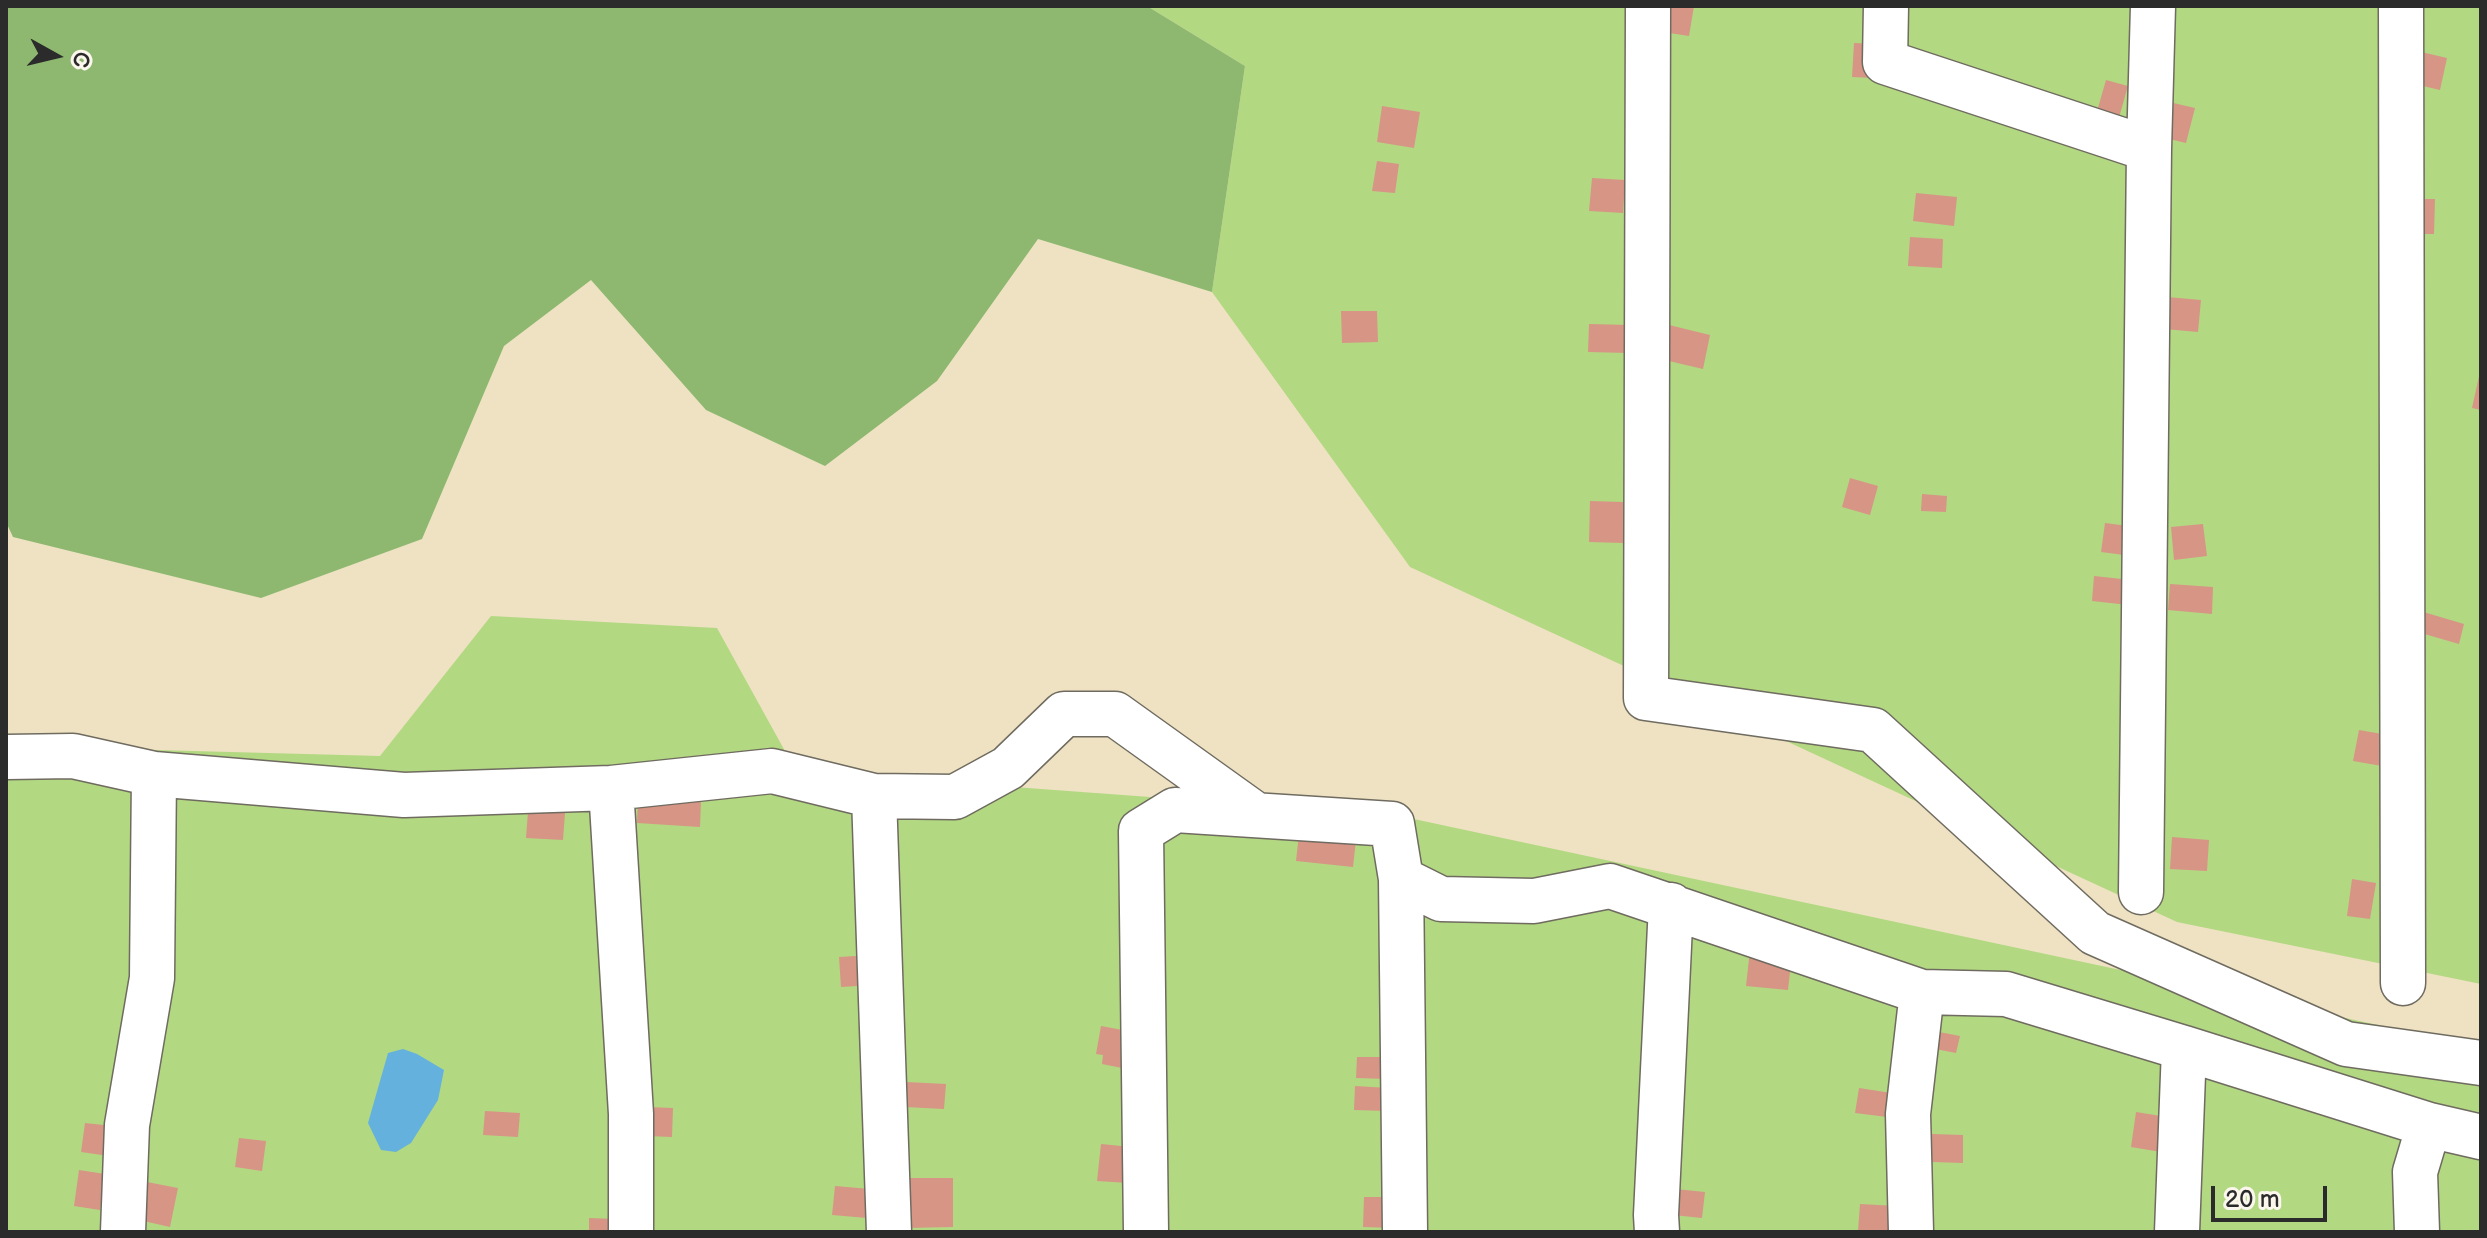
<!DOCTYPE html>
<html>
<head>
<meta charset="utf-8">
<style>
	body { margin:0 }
	#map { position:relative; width:2487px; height:1238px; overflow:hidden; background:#eee2c2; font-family:"Balsamiq Sans",sans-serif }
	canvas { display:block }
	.frame { position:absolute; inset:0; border:8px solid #2b2b2b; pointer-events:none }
	.north { position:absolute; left:16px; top:16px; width:80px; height:80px; -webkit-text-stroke:6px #fbf7ec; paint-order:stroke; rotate:98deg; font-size:22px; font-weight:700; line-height:32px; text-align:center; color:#2b2b2b }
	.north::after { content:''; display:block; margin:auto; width:28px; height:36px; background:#2b2b2b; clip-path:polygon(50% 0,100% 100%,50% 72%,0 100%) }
	.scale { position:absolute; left:2211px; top:1186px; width:116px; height:36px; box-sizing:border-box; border:4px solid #2b2b2b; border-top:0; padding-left:10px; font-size:24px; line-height:28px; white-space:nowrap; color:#2b2b2b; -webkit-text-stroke:6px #fbf7ec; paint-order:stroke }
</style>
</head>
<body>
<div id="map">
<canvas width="2487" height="1238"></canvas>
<div class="frame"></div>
<div class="north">С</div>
<div class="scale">20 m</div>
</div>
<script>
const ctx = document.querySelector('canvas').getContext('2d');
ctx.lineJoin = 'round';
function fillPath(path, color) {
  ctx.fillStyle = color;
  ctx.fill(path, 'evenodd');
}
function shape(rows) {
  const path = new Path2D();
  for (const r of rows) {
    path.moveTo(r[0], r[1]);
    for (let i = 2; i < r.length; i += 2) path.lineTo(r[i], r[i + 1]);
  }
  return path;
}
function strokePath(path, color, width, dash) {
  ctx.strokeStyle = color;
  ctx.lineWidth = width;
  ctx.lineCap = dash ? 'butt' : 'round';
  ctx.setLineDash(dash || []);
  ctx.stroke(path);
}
fillPath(shape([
	[1147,6,2481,6,2481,984,2177,922,1410,567,1212,292,1245,66],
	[491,616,717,628,796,771,1395,815,2481,1047,2481,1232,6,1232,6,746,380,756]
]), '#b3d882');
fillPath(shape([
	[6,6,1147,6,1245,66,1212,292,1038,239,937,381,825,466,706,410,591,280,504,346,422,539,261,598,13,537,6,522]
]), '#8eb870');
fillPath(shape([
	[403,1049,417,1054,444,1070,438,1100,411,1143,396,1152,381,1150,368,1123,388,1053]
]), '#64b1de');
fillPath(shape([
	[1660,6,1694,6,1689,36,1656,31],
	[1854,43,1876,44,1874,78,1852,77],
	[2417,51,2447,58,2440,90,2410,83],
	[2106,80,2128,86,2118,121,2096,115],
	[2169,102,2195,108,2186,143,2161,137],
	[1382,106,1420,112,1414,148,1377,142],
	[1377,161,1399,164,1395,193,1372,191],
	[1592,178,1625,180,1623,213,1589,211],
	[1916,193,1957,197,1954,226,1913,221],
	[2406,199,2435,199,2434,234,2406,234],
	[1910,237,1943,239,1942,268,1908,266],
	[2167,297,2201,300,2198,332,2164,329],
	[1341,311,1377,311,1378,342,1342,343],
	[1589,324,1629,325,1628,353,1588,352],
	[1665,324,1710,335,1703,369,1656,358],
	[2480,372,2481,372,2481,410,2472,408],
	[1850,478,1878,486,1870,515,1842,507],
	[1922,494,1947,496,1946,512,1921,511],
	[1590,501,1623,502,1623,543,1589,542],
	[2105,523,2136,527,2132,556,2101,552],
	[2203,524,2207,556,2174,560,2171,527],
	[2094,576,2141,581,2138,606,2092,601],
	[2170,584,2213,587,2212,614,2168,610],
	[2420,611,2464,624,2459,644,2414,631],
	[2359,730,2388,735,2382,766,2353,761],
	[638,798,701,802,700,827,637,823],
	[528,811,565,813,563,840,526,838],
	[1300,825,1357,831,1353,867,1296,861],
	[2172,837,2209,840,2207,871,2170,869],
	[2352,879,2376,883,2370,919,2347,916],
	[1750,950,1792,954,1788,990,1746,986],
	[872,955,874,985,841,987,839,957],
	[1101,1026,1128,1031,1122,1068,1102,1064,1103,1055,1096,1054],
	[1934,1031,1960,1036,1956,1053,1930,1048],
	[1357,1057,1388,1057,1387,1079,1356,1078],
	[906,1082,946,1084,944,1109,905,1107],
	[1355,1086,1389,1088,1387,1111,1354,1110],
	[1859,1088,1898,1094,1895,1118,1855,1113],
	[647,1107,673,1108,672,1137,646,1136],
	[485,1111,520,1113,518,1137,483,1135],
	[2136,1112,2167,1117,2161,1152,2131,1147],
	[85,1123,113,1126,109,1156,81,1152],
	[1932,1134,1963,1135,1963,1163,1932,1162],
	[239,1138,266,1141,262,1171,235,1167],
	[1101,1144,1132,1147,1128,1183,1097,1181],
	[79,1170,105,1174,100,1210,74,1206],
	[907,1178,953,1178,953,1227,907,1228],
	[147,1182,178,1188,170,1227,139,1220],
	[835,1186,870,1189,867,1218,832,1215],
	[1675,1189,1705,1192,1702,1218,1673,1215],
	[1364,1197,1394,1197,1394,1228,1363,1227],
	[1860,1204,1897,1206,1895,1232,1858,1231],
	[589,1218,616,1219,616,1232,589,1232]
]), '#d79586');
const minor = shape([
	[1648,6,1646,698,1873,730,2095,933,2346,1044,2481,1063],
	[1886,6,1885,62,2149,149,2153,6],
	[2401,6,2403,983],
	[6,757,73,756,154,774,404,795,611,788,772,771,874,796,955,797,1008,768,1064,714,1115,714,1256,815],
	[611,788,631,1114,631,1232],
	[874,796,889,1232],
	[1401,879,1405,1232],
	[2141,892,2149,149],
	[123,1232,127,1125,152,978,154,774],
	[1146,1232,1141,831,1175,810,1392,824,1401,879,1441,899,1534,901,1610,886,1922,992,2006,994,2184,1048],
	[1657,1232,1656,1215,1671,905],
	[1911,1232,1908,1114,1922,992],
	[2177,1232,2184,1048,2429,1125,2481,1137],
	[2417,1232,2415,1172,2429,1125]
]);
strokePath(minor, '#6f6b60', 47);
strokePath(minor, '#fff', 44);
</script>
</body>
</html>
